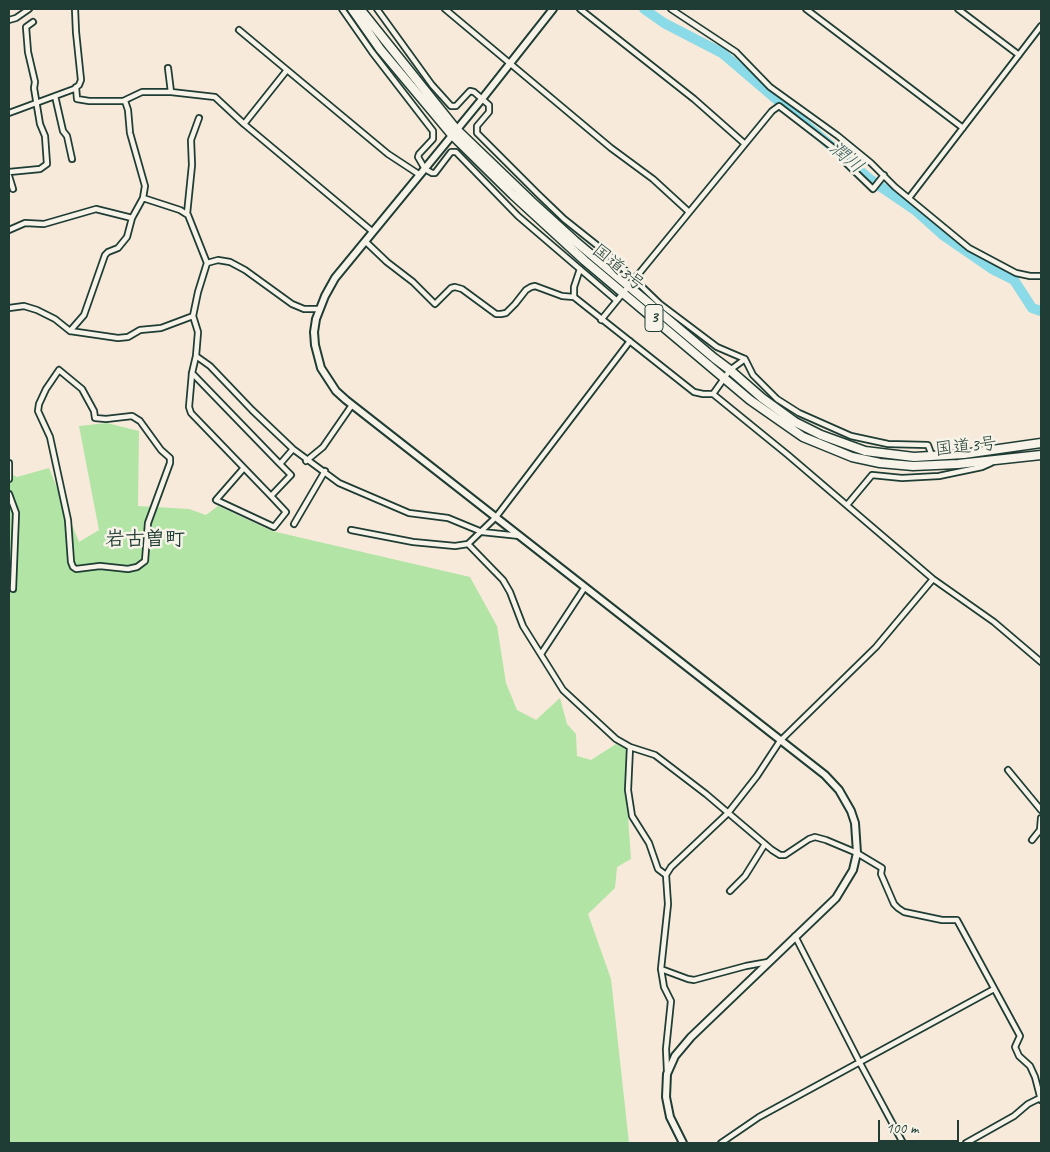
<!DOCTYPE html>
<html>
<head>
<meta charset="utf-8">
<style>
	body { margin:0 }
	#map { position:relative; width:1050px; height:1152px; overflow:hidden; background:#f7eada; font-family:Caveat,sans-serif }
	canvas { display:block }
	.frame { position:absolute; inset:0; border:10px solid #1f3d34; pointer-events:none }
	.scale { position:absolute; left:878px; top:1120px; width:81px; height:22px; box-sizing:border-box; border:2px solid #1f3d34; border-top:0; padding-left:6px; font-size:15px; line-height:18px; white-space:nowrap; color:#1f3d34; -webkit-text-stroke:4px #f7f3e8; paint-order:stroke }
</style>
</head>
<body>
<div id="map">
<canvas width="1050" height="1152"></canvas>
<div class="frame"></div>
<div class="scale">100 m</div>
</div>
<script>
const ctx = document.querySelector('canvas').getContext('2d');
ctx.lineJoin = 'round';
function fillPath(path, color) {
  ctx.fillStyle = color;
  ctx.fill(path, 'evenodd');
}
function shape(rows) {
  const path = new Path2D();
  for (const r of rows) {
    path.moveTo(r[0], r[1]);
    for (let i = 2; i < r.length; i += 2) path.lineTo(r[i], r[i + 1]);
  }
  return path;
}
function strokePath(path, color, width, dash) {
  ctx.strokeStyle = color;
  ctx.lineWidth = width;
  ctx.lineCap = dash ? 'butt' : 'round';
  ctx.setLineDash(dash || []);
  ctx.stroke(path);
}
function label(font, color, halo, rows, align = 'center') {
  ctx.font = font + ' Caveat,"Klee One",sans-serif';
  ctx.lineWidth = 5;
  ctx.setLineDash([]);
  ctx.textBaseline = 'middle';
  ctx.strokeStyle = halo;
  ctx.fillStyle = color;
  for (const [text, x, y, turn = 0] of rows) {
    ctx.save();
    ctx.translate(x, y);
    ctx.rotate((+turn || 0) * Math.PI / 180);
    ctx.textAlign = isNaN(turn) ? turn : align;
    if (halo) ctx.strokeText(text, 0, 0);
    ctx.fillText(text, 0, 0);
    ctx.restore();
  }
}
fillPath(shape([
	[107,423,139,431,138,506,189,509,206,515,218,506,272,531,470,577,497,626,506,683,517,710,536,720,560,698,567,724,576,734,577,756,591,760,616,744,626,749,626,788,631,859,617,867,615,888,588,914,611,979,629,1143,9,1143,9,473,17,477,49,468,79,542,99,530,79,426]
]), '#b1e4a5');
strokePath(shape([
	[644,9,664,23,722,53,871,180,915,210,944,236,992,269,1014,280,1032,308,1041,311]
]), '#8adae7', 10);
const street = shape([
	[342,9,372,52,433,131,433,139,419,154,418,157,425,169,432,173,435,173,451,152,456,152,518,216,616,300],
	[377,9,432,85,451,106,456,106,470,91,474,92,489,105,489,112,477,126,477,133,538,194,564,219,608,254,660,304,717,347,745,359,753,375,777,399,799,413,851,436,888,444,928,445,932,456],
	[445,9,611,148,653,179,689,212],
	[580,9,694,99,745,144],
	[671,9,736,52,770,87,838,136,871,163,895,187,969,248,1016,273,1030,276,1041,276],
	[806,9,963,128],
	[958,9,1019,55],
	[9,20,16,18,29,9],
	[239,30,388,154,420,175],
	[168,68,171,92],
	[55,96,63,131,67,136,72,159],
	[123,101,142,92,171,92,215,97,244,124,373,232],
	[9,113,74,89,79,85,81,80,76,32,75,9],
	[244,124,287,70],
	[9,172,40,169,47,164,45,136,40,124,34,88,35,82,28,52,26,27,33,22],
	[9,176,13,189],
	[143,198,180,210,188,215,207,263,198,292,193,316,198,332,196,356,210,366,252,410,293,449,339,483,409,513,448,518,482,532,520,536],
	[909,198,1041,26],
	[187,214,192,165,191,140,199,118],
	[9,230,25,223,44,224,96,209,132,218],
	[365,241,387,262,413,282,435,304,451,288,455,287,462,289,496,314,501,314,506,313,515,304,526,290,531,287,535,286,562,296,574,297,694,392,703,394,713,394,788,455,933,579,994,622,1041,662],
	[207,263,218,260,230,262,245,270,292,304,304,309,319,309],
	[574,297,574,287,580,269],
	[9,308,24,306,37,310,55,319,70,331,118,338,128,337,140,330,161,328,193,316],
	[601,320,772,111,779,106,840,153,846,163,873,189,884,175],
	[70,331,84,315,105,255,108,252,118,248,127,237,132,218,143,198,145,186,130,133,128,110,125,101,89,101,77,99,76,87],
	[630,341,496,517,468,544,503,580,510,592,523,626,563,690,616,739,630,747,655,755,706,794,772,850,780,855,785,855,809,839,815,837,826,840,857,853,882,868,881,874,894,904,898,908,904,912,942,920,957,920,1020,1036,1015,1047,1019,1056,1030,1066,1035,1077,1041,1100],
	[196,356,192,373,189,407,191,413,271,496,291,475,280,464,293,449],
	[59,370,82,389,94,411,95,418,106,419,132,416,140,421,161,450,170,458,170,463,148,523,145,561,137,567,128,569,100,566,76,569,73,567,71,562,68,520,50,437,38,411,39,404,46,389,59,370],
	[192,373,280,464],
	[713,394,730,370,745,359],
	[306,461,323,447,352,405],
	[9,463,9,479],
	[243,469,216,500,274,527,286,512,271,496],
	[9,494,16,513,13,589],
	[847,505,872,475,902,478,939,476,982,467,991,463],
	[294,524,325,471],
	[351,530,413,542,455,546,468,544],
	[541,654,585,587],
	[630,747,628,790,632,816,649,843,658,869,666,875],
	[1008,770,1041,810],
	[1032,840,1040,830,1041,818],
	[730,891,745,876,765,844],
	[795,936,860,1063,903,1143],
	[661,969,688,979,694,980,746,966,768,962],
	[667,1071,666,1049,671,1001,664,987,661,969,668,904,666,875,671,867,728,813,757,776,780,741,876,647,933,579],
	[721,1143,759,1117,994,989],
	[966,1143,1014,1116,1028,1104,1040,1098]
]);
const secondary = shape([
	[553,9,482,99,335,278,325,296,316,319,314,332,315,345,321,368,336,391,346,400,825,775,839,790,851,811,855,823,857,853,853,870,836,898,691,1037,675,1056,667,1074,666,1097,670,1117,683,1143]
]);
const highway = shape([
	[352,9,380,49,452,135,513,195,585,261,750,400,803,437,852,457,880,463,913,466,958,464,1041,455],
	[360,9,456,129,531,201,575,241,714,358,730,370,762,398,795,422,821,435,865,451,914,457,964,454,1041,443]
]);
strokePath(street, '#1f3d34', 8);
strokePath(secondary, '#1f3d34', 10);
strokePath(highway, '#1f3d34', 11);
strokePath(street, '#f7f3e8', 4.5);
strokePath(secondary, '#f7f3e8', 6);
strokePath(highway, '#f7f3e8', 8);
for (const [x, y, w] of [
	[654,318,18]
]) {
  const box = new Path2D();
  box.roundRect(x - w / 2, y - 13.5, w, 27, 4);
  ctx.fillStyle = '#f7f3e8';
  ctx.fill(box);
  strokePath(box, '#1f3d34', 1);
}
label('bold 16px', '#1f3d34', null, [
	["3",654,318]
]);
label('18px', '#1f3d34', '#f7f3e8', [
	["国道3号",618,268,40],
	["国道3号",966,447,-6]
]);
label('italic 19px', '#345c58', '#f7f3e8', [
	["潤川",846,158,40]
]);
label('bold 20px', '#1f3d34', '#f7f3e8', [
	["岩古曽町",145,540]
]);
</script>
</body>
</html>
